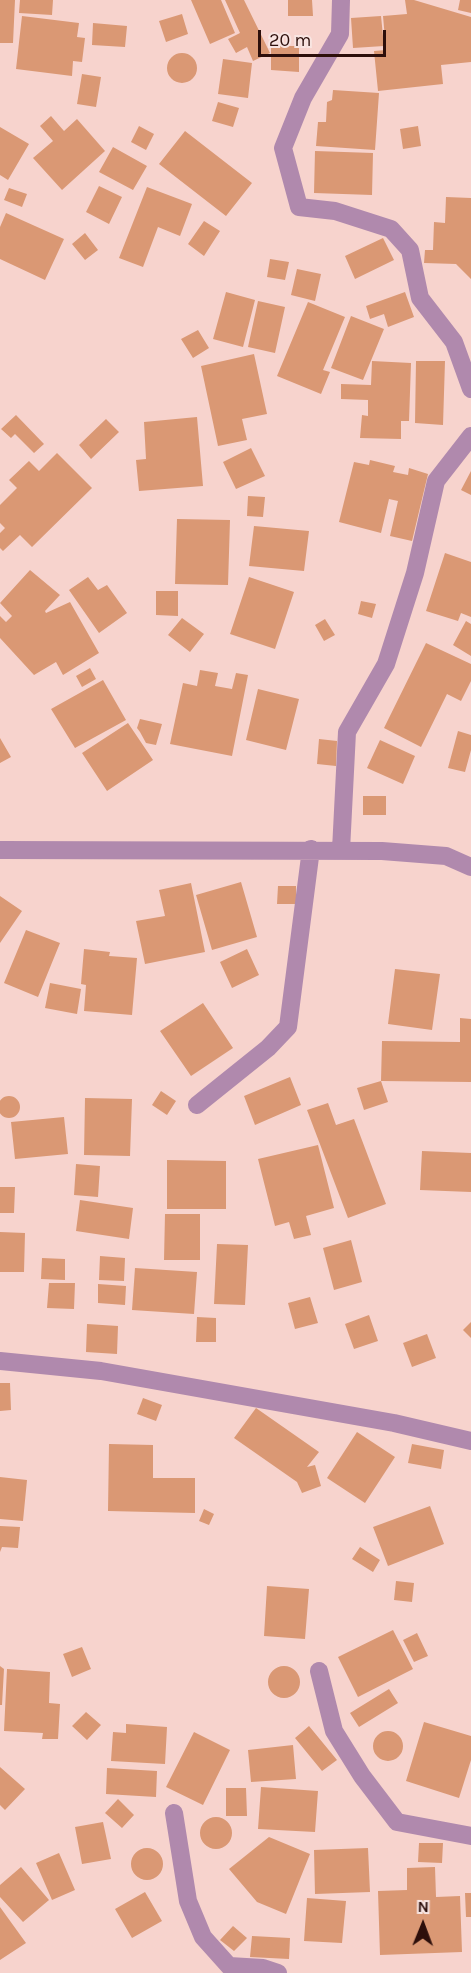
<!DOCTYPE html>
<html>
<head>
<meta charset="utf-8">
<style>
	body { margin:0 }
	#map { position:relative; width:471px; height:1973px; overflow:hidden; background:#f7d3cd; font-family:Karla,sans-serif }
	canvas { display:block }
	.north { position:absolute; left:393px; top:1895px; width:60px; height:60px; -webkit-text-stroke:4px #f8e5e2; paint-order:stroke; rotate:1deg; font-size:16px; font-weight:700; line-height:24px; text-align:center; color:#2d0f0b }
	.north::after { content:''; display:block; margin:auto; width:21px; height:27px; background:#2d0f0b; clip-path:polygon(50% 0,100% 100%,50% 72%,0 100%) }
	.scale { position:absolute; left:258px; top:30px; width:128px; height:27px; box-sizing:border-box; border:3px solid #2d0f0b; border-top:0; padding-left:8px; font-size:18px; line-height:21px; white-space:nowrap; color:#2d0f0b; -webkit-text-stroke:4px #f8e5e2; paint-order:stroke }
</style>
</head>
<body>
<div id="map">
<canvas width="471" height="1973"></canvas>
<div class="north">N</div>
<div class="scale">20 m</div>
</div>
<script>
const ctx = document.querySelector('canvas').getContext('2d');
ctx.lineJoin = 'round';
function fillPath(path, color) {
  ctx.fillStyle = color;
  ctx.fill(path, 'evenodd');
}
function shape(rows) {
  const path = new Path2D();
  for (const r of rows) {
    if (r.length === 3) {
      path.moveTo(r[0] + r[2], r[1]);
      path.arc(r[0], r[1], r[2], 0, 2 * Math.PI);
      continue;
    }
    path.moveTo(r[0], r[1]);
    for (let i = 2; i < r.length; i += 2) path.lineTo(r[i], r[i + 1]);
  }
  return path;
}
function strokePath(path, color, width, dash) {
  ctx.strokeStyle = color;
  ctx.lineWidth = width;
  ctx.lineCap = dash ? 'butt' : 'round';
  ctx.setLineDash(dash || []);
  ctx.stroke(path);
}
fillPath(shape([
	[0,0,15,0,13,43,0,43],
	[20,0,53,0,52,15,19,13],
	[191,0,221,0,235,33,210,44],
	[225,0,244,0,270,53,253,61,247,47,236,53,228,39,240,33],
	[288,0,312,0,313,16,288,16],
	[405,0,414,0,471,17,471,62,441,65,443,84,378,91,374,51,386,50,383,16,407,14],
	[460,0,471,0,471,13,458,10],
	[182,14,188,34,166,42,159,21],
	[22,16,79,23,77,37,85,38,82,62,73,61,72,76,16,69],
	[381,16,384,46,353,48,351,18],
	[93,23,127,26,125,47,92,45],
	[271,46,299,46,299,72,271,70],
	[182,68,15],
	[223,59,252,63,248,98,218,94],
	[82,74,101,77,96,107,77,104],
	[333,90,379,93,375,150,316,146,318,122,326,122,327,102,332,100],
	[218,102,239,108,233,127,212,121],
	[51,116,64,131,77,119,105,151,62,190,33,158,53,141,40,126],
	[139,126,154,134,146,150,131,142],
	[418,126,421,146,403,149,400,129],
	[0,127,29,144,8,180,0,175],
	[185,131,252,183,226,216,159,164],
	[113,147,147,166,133,190,99,172],
	[315,151,373,153,372,195,314,193],
	[99,186,122,197,109,224,86,212],
	[147,187,192,204,180,236,158,227,143,267,119,258],
	[9,188,27,194,22,207,4,200],
	[446,197,471,198,471,279,456,264,424,263,425,250,433,250,434,222,445,223],
	[6,213,64,239,45,280,0,259,0,227],
	[204,221,220,231,204,256,188,244],
	[85,233,98,250,85,260,72,244],
	[383,238,394,260,355,279,345,256],
	[270,259,289,262,285,280,267,277],
	[297,269,321,274,315,301,291,295],
	[226,292,255,300,243,347,213,339],
	[405,292,414,317,388,327,384,314,370,319,366,306],
	[258,301,285,307,275,353,248,347],
	[308,302,345,317,323,370,330,372,321,394,277,376],
	[351,316,384,329,363,380,331,368],
	[198,330,209,348,193,358,181,339],
	[254,354,267,414,242,419,247,440,218,446,201,366],
	[372,361,411,363,409,421,401,421,401,439,360,438,362,415,368,416,368,400,341,399,341,384,371,385],
	[416,361,445,361,443,425,415,423],
	[16,415,44,444,34,453,15,434,11,438,1,429],
	[197,417,203,486,139,491,136,460,146,459,144,422],
	[106,419,119,432,91,459,79,445],
	[251,448,265,476,236,489,223,462],
	[57,453,92,488,32,547,20,535,3,551,0,548,0,533,5,528,0,523,0,505,17,488,9,480,29,461,39,471],
	[370,460,395,466,393,472,408,475,409,468,428,474,412,541,390,536,398,501,389,499,381,533,339,522,354,462,369,465],
	[471,471,471,495,461,490],
	[248,496,265,497,263,517,247,516],
	[177,519,230,520,228,585,175,584],
	[254,526,309,531,304,571,249,566],
	[445,553,471,562,471,617,461,613,458,621,426,611],
	[30,570,60,595,45,611,46,613,70,602,99,653,63,675,56,662,34,675,0,638,0,616,6,622,12,616,0,603],
	[88,577,98,590,107,585,127,613,99,633,69,590],
	[249,577,294,592,275,649,230,634],
	[156,591,178,591,178,616,156,615],
	[361,601,376,604,372,618,358,614],
	[182,618,204,634,190,652,168,635],
	[325,619,335,635,324,641,315,625],
	[466,621,471,624,471,656,453,645],
	[426,643,471,664,471,681,461,701,447,694,421,747,384,728],
	[90,668,96,679,82,687,76,676],
	[200,670,218,673,215,686,232,689,236,673,248,675,232,756,170,744,183,683,197,686],
	[103,680,126,720,75,748,51,709],
	[258,689,299,699,286,750,246,740],
	[140,719,162,724,156,745,146,743,140,732,137,728],
	[128,723,153,760,107,791,82,753],
	[458,731,471,735,471,750,465,772,448,768],
	[0,738,11,757,0,763],
	[319,739,337,741,336,766,317,764],
	[380,740,415,756,403,784,367,768],
	[363,796,386,796,386,815,363,815],
	[241,882,257,937,212,950,196,895],
	[191,883,205,952,145,964,136,921,165,916,159,890],
	[278,886,296,886,296,904,277,904],
	[0,896,22,911,0,943],
	[26,930,60,943,38,997,4,983],
	[84,949,110,952,109,956,137,958,132,1015,84,1011,86,985,81,984],
	[247,949,259,975,232,988,220,962],
	[395,969,440,974,432,1030,388,1024],
	[50,983,81,989,77,1014,45,1008],
	[203,1003,233,1048,191,1076,160,1031],
	[460,1018,471,1019,471,1082,381,1081,382,1041,460,1042],
	[290,1077,301,1105,255,1125,244,1096],
	[381,1081,388,1102,364,1110,357,1088],
	[161,1091,176,1101,167,1115,152,1105],
	[9,1107,11],
	[85,1098,132,1099,130,1156,84,1155],
	[328,1103,336,1125,354,1119,386,1204,348,1218,307,1110],
	[64,1117,68,1154,15,1159,11,1122],
	[318,1145,334,1208,306,1216,311,1235,294,1239,289,1222,275,1226,258,1159],
	[422,1151,471,1153,471,1192,420,1190],
	[167,1160,226,1161,226,1209,167,1209],
	[76,1164,100,1166,98,1197,74,1195],
	[0,1187,15,1187,14,1213,0,1213],
	[80,1200,133,1208,129,1239,76,1231],
	[165,1214,200,1214,200,1260,164,1260],
	[0,1232,25,1233,24,1272,0,1272],
	[351,1240,362,1282,334,1290,323,1248],
	[217,1244,248,1245,245,1305,214,1304],
	[100,1256,125,1258,124,1281,99,1280],
	[42,1258,65,1259,65,1280,41,1279],
	[135,1268,197,1272,194,1314,132,1310],
	[49,1283,75,1283,74,1309,47,1308],
	[98,1284,126,1286,125,1305,98,1303],
	[310,1297,318,1323,295,1329,288,1303],
	[369,1315,378,1341,354,1349,345,1324],
	[197,1317,216,1318,216,1342,196,1342],
	[471,1322,471,1338,463,1330],
	[87,1324,118,1326,117,1354,86,1352],
	[427,1334,436,1358,412,1367,403,1343],
	[0,1383,10,1383,11,1410,0,1411],
	[143,1398,162,1405,156,1421,137,1414],
	[256,1408,319,1452,307,1467,315,1465,321,1486,302,1493,297,1482,234,1438],
	[357,1432,395,1457,365,1503,327,1478],
	[109,1444,153,1445,153,1478,195,1478,195,1513,108,1511],
	[412,1444,444,1450,441,1469,408,1463],
	[0,1477,27,1480,23,1521,0,1519],
	[430,1506,444,1544,388,1566,373,1527],
	[204,1509,214,1514,209,1525,199,1521],
	[0,1526,20,1527,18,1548,2,1547,0,1552],
	[360,1547,380,1560,373,1572,352,1559],
	[396,1581,414,1583,412,1602,394,1600],
	[267,1586,309,1589,305,1639,264,1636],
	[393,1630,413,1669,358,1697,338,1657],
	[417,1633,428,1656,414,1662,403,1640],
	[82,1647,91,1669,72,1677,63,1654],
	[0,1666,4,1669,2,1705,0,1705],
	[284,1682,16],
	[7,1669,50,1672,49,1703,60,1704,58,1739,42,1739,43,1733,4,1731],
	[389,1689,398,1703,359,1727,350,1713],
	[86,1712,101,1725,87,1740,72,1726],
	[424,1722,471,1736,471,1760,459,1798,406,1781],
	[126,1724,167,1727,165,1764,111,1761,113,1732,126,1733],
	[309,1726,337,1760,322,1771,295,1738],
	[388,1746,15],
	[194,1732,230,1750,203,1805,166,1787],
	[293,1745,296,1779,251,1782,248,1750],
	[0,1767,25,1789,5,1810,0,1805],
	[107,1768,157,1771,156,1797,106,1794],
	[261,1787,318,1791,315,1832,258,1829],
	[226,1788,246,1788,247,1816,226,1816],
	[118,1799,134,1815,122,1828,105,1813],
	[216,1833,16],
	[103,1822,111,1859,82,1864,75,1827],
	[269,1837,310,1854,286,1914,257,1902,229,1869],
	[419,1843,443,1843,442,1863,418,1862],
	[368,1848,370,1892,315,1894,314,1850],
	[147,1864,16],
	[59,1853,75,1890,52,1900,36,1863],
	[21,1867,49,1900,23,1922,0,1897,0,1885],
	[435,1867,436,1897,460,1896,462,1952,380,1955,378,1891,407,1890,407,1868],
	[145,1892,162,1921,132,1938,115,1909],
	[465,1893,471,1893,471,1917,466,1917],
	[307,1898,346,1901,342,1943,304,1941],
	[0,1907,26,1943,0,1960],
	[233,1926,247,1938,234,1951,220,1940],
	[252,1936,290,1938,289,1959,250,1957]
]), '#da9874');
strokePath(shape([
	[341,0,340,34,303,98,283,148,299,207,335,211,391,229,410,250,420,298,454,342,471,389],
	[0,850,382,851,446,856,471,867],
	[341,850,347,732,386,664,415,573,436,481,471,436],
	[197,1105,268,1048,288,1027,311,849],
	[0,1361,101,1371,394,1423,471,1441],
	[319,1671,334,1731,362,1776,397,1822,471,1836],
	[174,1813,188,1901,203,1937,229,1966,263,1968,278,1973]
]), '#b089ad', 18);
</script>
</body>
</html>
